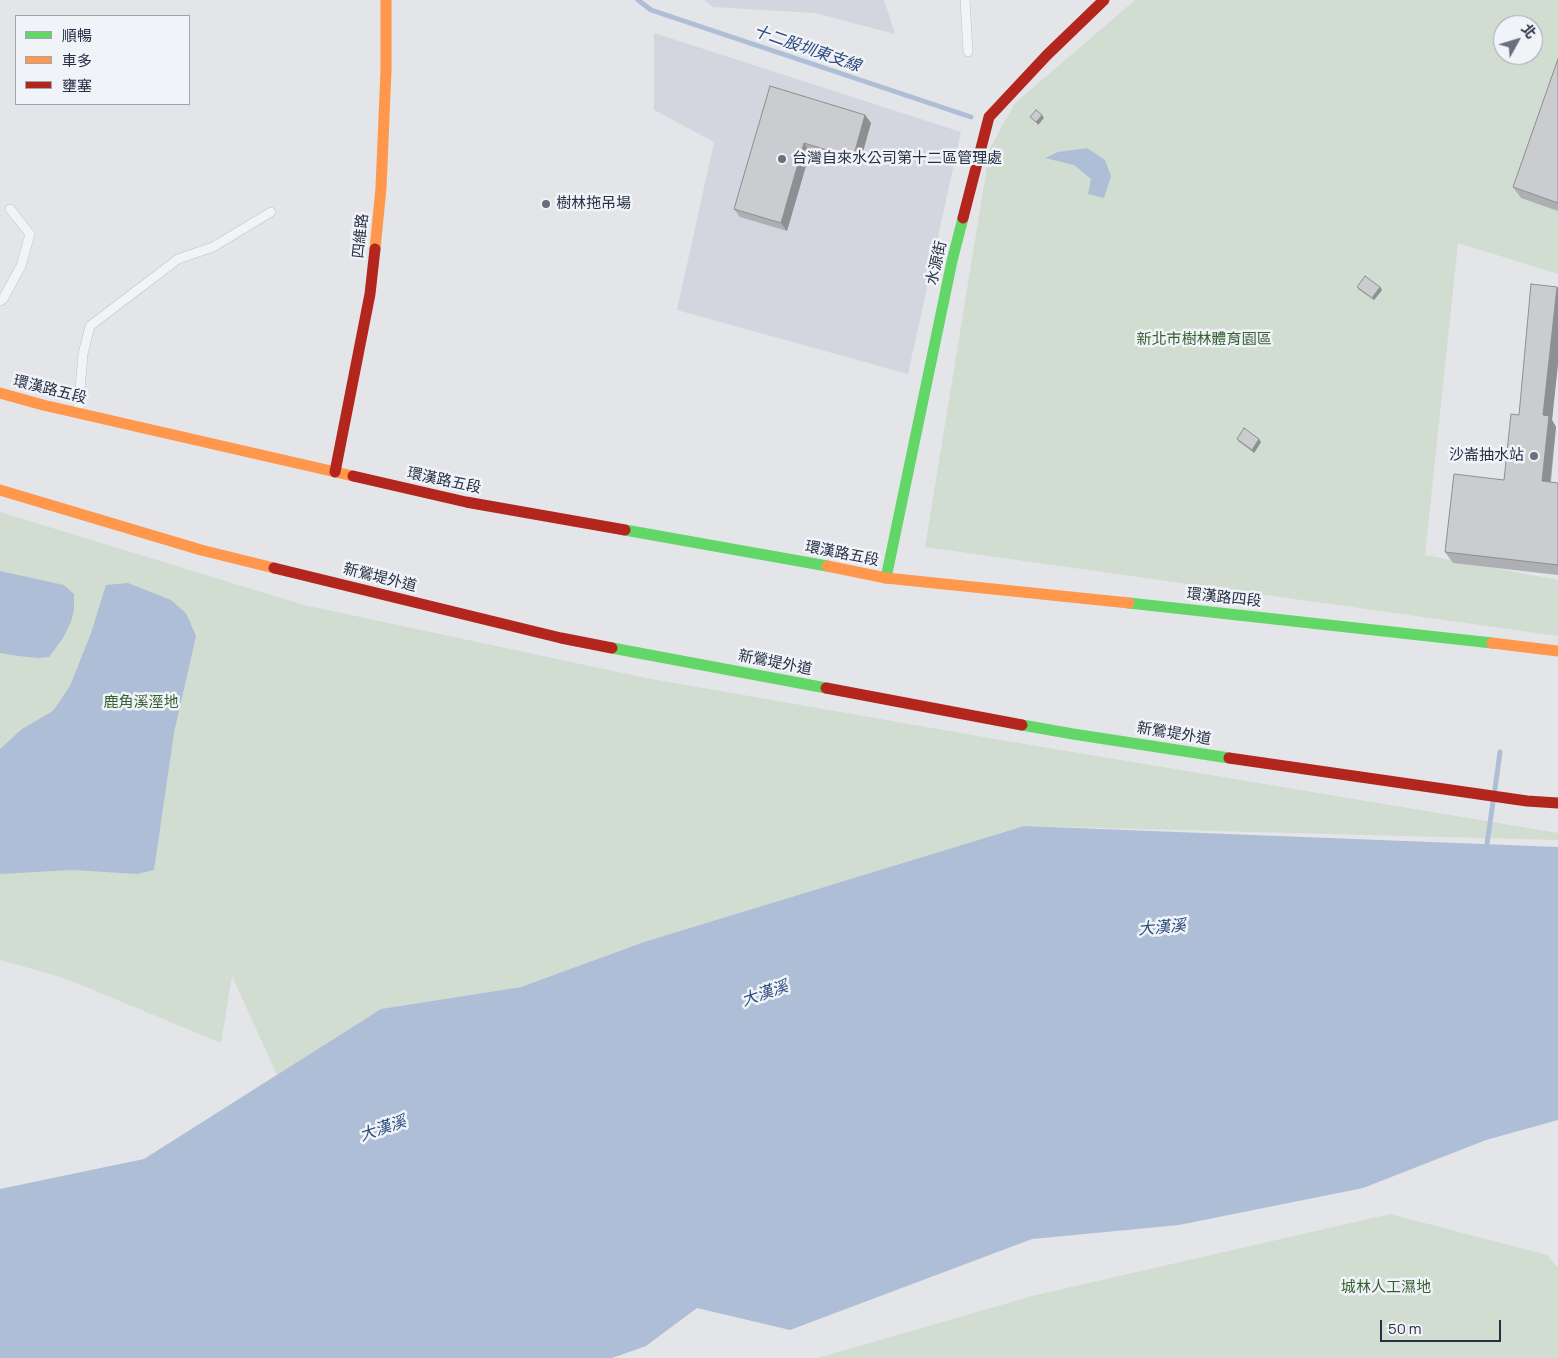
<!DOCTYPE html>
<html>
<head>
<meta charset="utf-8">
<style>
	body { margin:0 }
	#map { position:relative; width:1558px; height:1358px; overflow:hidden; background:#e3e5e8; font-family:Manrope,"Noto Sans TC",sans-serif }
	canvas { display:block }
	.legend { position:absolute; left:15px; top:15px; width:175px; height:90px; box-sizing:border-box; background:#f0f3f8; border:1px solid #a0a5b0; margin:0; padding:6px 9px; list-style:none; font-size:15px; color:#272f44 }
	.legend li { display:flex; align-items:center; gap:10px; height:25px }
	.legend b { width:25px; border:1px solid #a0a5b0 }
	.north { position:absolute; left:1493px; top:15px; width:50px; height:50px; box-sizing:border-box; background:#f0f3f8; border:1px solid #a0a5b0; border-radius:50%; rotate:51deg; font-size:14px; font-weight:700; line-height:20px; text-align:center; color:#272f44 }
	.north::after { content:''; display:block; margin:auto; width:18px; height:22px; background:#696f7d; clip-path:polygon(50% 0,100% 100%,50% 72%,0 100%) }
	.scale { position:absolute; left:1380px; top:1320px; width:121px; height:22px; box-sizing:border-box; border:2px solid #272f44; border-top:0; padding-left:6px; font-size:15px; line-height:18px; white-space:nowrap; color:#272f44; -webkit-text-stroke:4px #f0f3f8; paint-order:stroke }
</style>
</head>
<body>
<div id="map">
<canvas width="1558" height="1358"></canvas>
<ul class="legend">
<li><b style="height:6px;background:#63d668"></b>順暢</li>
<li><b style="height:6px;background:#ff974d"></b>車多</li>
<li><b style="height:6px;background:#b3261e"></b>壅塞</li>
</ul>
<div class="north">北</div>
<div class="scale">50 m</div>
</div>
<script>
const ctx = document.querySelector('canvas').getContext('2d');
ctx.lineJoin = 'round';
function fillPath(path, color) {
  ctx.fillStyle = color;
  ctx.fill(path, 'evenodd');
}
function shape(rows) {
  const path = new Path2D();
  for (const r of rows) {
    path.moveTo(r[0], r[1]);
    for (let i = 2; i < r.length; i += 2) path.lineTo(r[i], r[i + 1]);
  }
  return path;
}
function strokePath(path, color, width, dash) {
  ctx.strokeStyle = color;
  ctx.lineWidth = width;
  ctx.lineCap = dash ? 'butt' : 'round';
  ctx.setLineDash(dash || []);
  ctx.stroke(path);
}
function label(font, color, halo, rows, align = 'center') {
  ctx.font = font + ' Manrope,"Noto Sans TC",sans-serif';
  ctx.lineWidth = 5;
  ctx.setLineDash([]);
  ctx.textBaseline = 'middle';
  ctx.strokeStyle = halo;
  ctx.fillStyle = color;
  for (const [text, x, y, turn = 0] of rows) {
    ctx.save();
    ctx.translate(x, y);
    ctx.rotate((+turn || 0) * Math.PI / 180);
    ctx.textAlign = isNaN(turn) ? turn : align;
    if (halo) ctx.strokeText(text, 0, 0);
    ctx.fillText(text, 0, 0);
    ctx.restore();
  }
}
fillPath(shape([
	[704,0,884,0,895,34,815,13,713,7],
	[654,33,961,132,908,374,677,310,714,142,654,110]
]), '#d3d6de');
fillPath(shape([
	[1135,0,1558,0,1558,274,1458,243,1425,555,1558,580,1558,636,925,547,990,148,1015,103],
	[1503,25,1533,25,1533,55,1503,55],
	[0,512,304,605,646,678,995,739,1558,833,1558,840,1024,826,644,942,521,987,381,1009,277,1075,232,976,221,1043,64,978,0,960],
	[1390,1214,1547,1255,1558,1268,1558,1358,818,1358,1032,1296]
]), '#d2ddd2');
fillPath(shape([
	[1087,148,1105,160,1111,176,1104,198,1088,194,1091,179,1074,165,1045,158,1058,152],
	[0,571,64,585,74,594,74,610,71,622,63,638,49,657,38,658,18,656,0,653],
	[128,583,171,600,186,613,196,636,174,733,154,870,137,874,72,870,0,874,0,749,22,729,53,711,70,686,91,633,106,585],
	[1024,826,1558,847,1558,1120,1486,1140,1363,1188,1179,1225,1032,1239,790,1330,697,1308,646,1346,612,1358,0,1358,0,1189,144,1159,381,1009,521,987,644,942]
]), '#aebed6');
strokePath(shape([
	[638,0,651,10,971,117],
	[1495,789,1500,752],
	[1486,851,1493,802]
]), '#aebed6', 5);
const lane = shape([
	[965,0,968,52],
	[0,301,3,299,21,266,30,234,10,209],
	[78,412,83,354,90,326,178,259,213,247,271,212]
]);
strokePath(lane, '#c0c2c6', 10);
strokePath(lane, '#f2f3f4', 9);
strokePath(shape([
	[625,530,827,566],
	[886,578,952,261,963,218],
	[1129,603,1492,643],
	[612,648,826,688],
	[1022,725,1073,734,1229,758]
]), '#63d668', 11);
strokePath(shape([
	[375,249,381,188,386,70,386,0],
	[0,393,43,405,353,476],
	[0,490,201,550,274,568],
	[827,566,886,578,1129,603],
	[1492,643,1558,651]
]), '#ff974d', 11);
strokePath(shape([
	[963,218,989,117,1047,55,1104,0],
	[335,472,370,294,375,249],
	[353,476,466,502,625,530],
	[274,568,561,638,612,648],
	[826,688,1022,725],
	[1229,758,1527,801,1558,803]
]), '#b3261e', 11);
fillPath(shape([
	[1558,59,1558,211,1521,198,1513,187],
	[770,86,865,115,871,123,859,166,810,152,787,231,740,217,734,209],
	[1357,287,1380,287,1382,290,1374,300,1359,290],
	[1557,287,1558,288,1558,363,1552,420,1556,427,1551,482,1558,483,1558,575,1453,563,1445,552,1504,480,1519,415],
	[1237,439,1261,442,1254,453,1239,442]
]), '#aeafb3');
fillPath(shape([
	[865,115,871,123,859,166,853,158],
	[1042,115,1044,118,1038,125,1036,122],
	[804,143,810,152,787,231,781,223],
	[1380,287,1382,290,1374,300,1372,298],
	[1557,287,1558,288,1558,363,1552,420,1556,427,1549,492,1542,481,1543,415],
	[1259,439,1261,442,1254,453,1252,450]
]), '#8d8f92');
const building = shape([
	[1558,59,1558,203,1513,187,1558,59],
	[770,86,865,115,853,158,804,143,781,223,734,209,770,86],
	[1036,110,1042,115,1036,122,1030,117,1036,110],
	[1365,276,1380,287,1372,298,1357,287,1365,276],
	[1531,284,1557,287,1543,415,1549,416,1542,481,1558,483,1558,565,1445,552,1454,474,1504,480,1511,414,1519,415,1531,284],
	[1244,428,1259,439,1252,450,1237,439,1244,428]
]);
fillPath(building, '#caccd0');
strokePath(building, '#8d8f92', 1);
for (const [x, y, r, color] of [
	[782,159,5,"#696f7d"],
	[546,204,5,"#696f7d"],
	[1534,456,5,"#696f7d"]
]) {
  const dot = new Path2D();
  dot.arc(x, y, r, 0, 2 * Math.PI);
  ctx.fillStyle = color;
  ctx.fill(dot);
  strokePath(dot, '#f0f3f8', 2);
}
label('15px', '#272f44', '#f0f3f8', [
	["台灣自來水公司第十二區管理處",792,159],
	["樹林拖吊場",556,204],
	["沙崙抽水站",1524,456,"right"]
], 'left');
label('15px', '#272f44', '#f0f3f8', [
	["四維路",361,236,-84],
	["水源街",937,263,-77],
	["環漢路五段",50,390,14],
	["環漢路五段",444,481,12],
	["環漢路五段",842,554,11],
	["新鶯堤外道",380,578,14],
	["環漢路四段",1224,598,6],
	["新鶯堤外道",775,663,11],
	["新鶯堤外道",1174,734,9]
]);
label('15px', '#386132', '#f0f3f8', [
	["新北市樹林體育園區",1204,340],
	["鹿角溪溼地",141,703],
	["城林人工濕地",1386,1288]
]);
label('italic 16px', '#2c4b7d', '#f0f3f8', [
	["十二股圳東支線",807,49,19],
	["大漢溪",1162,928,-5],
	["大漢溪",765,994,-19],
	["大漢溪",383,1129,-19]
]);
</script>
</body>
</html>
